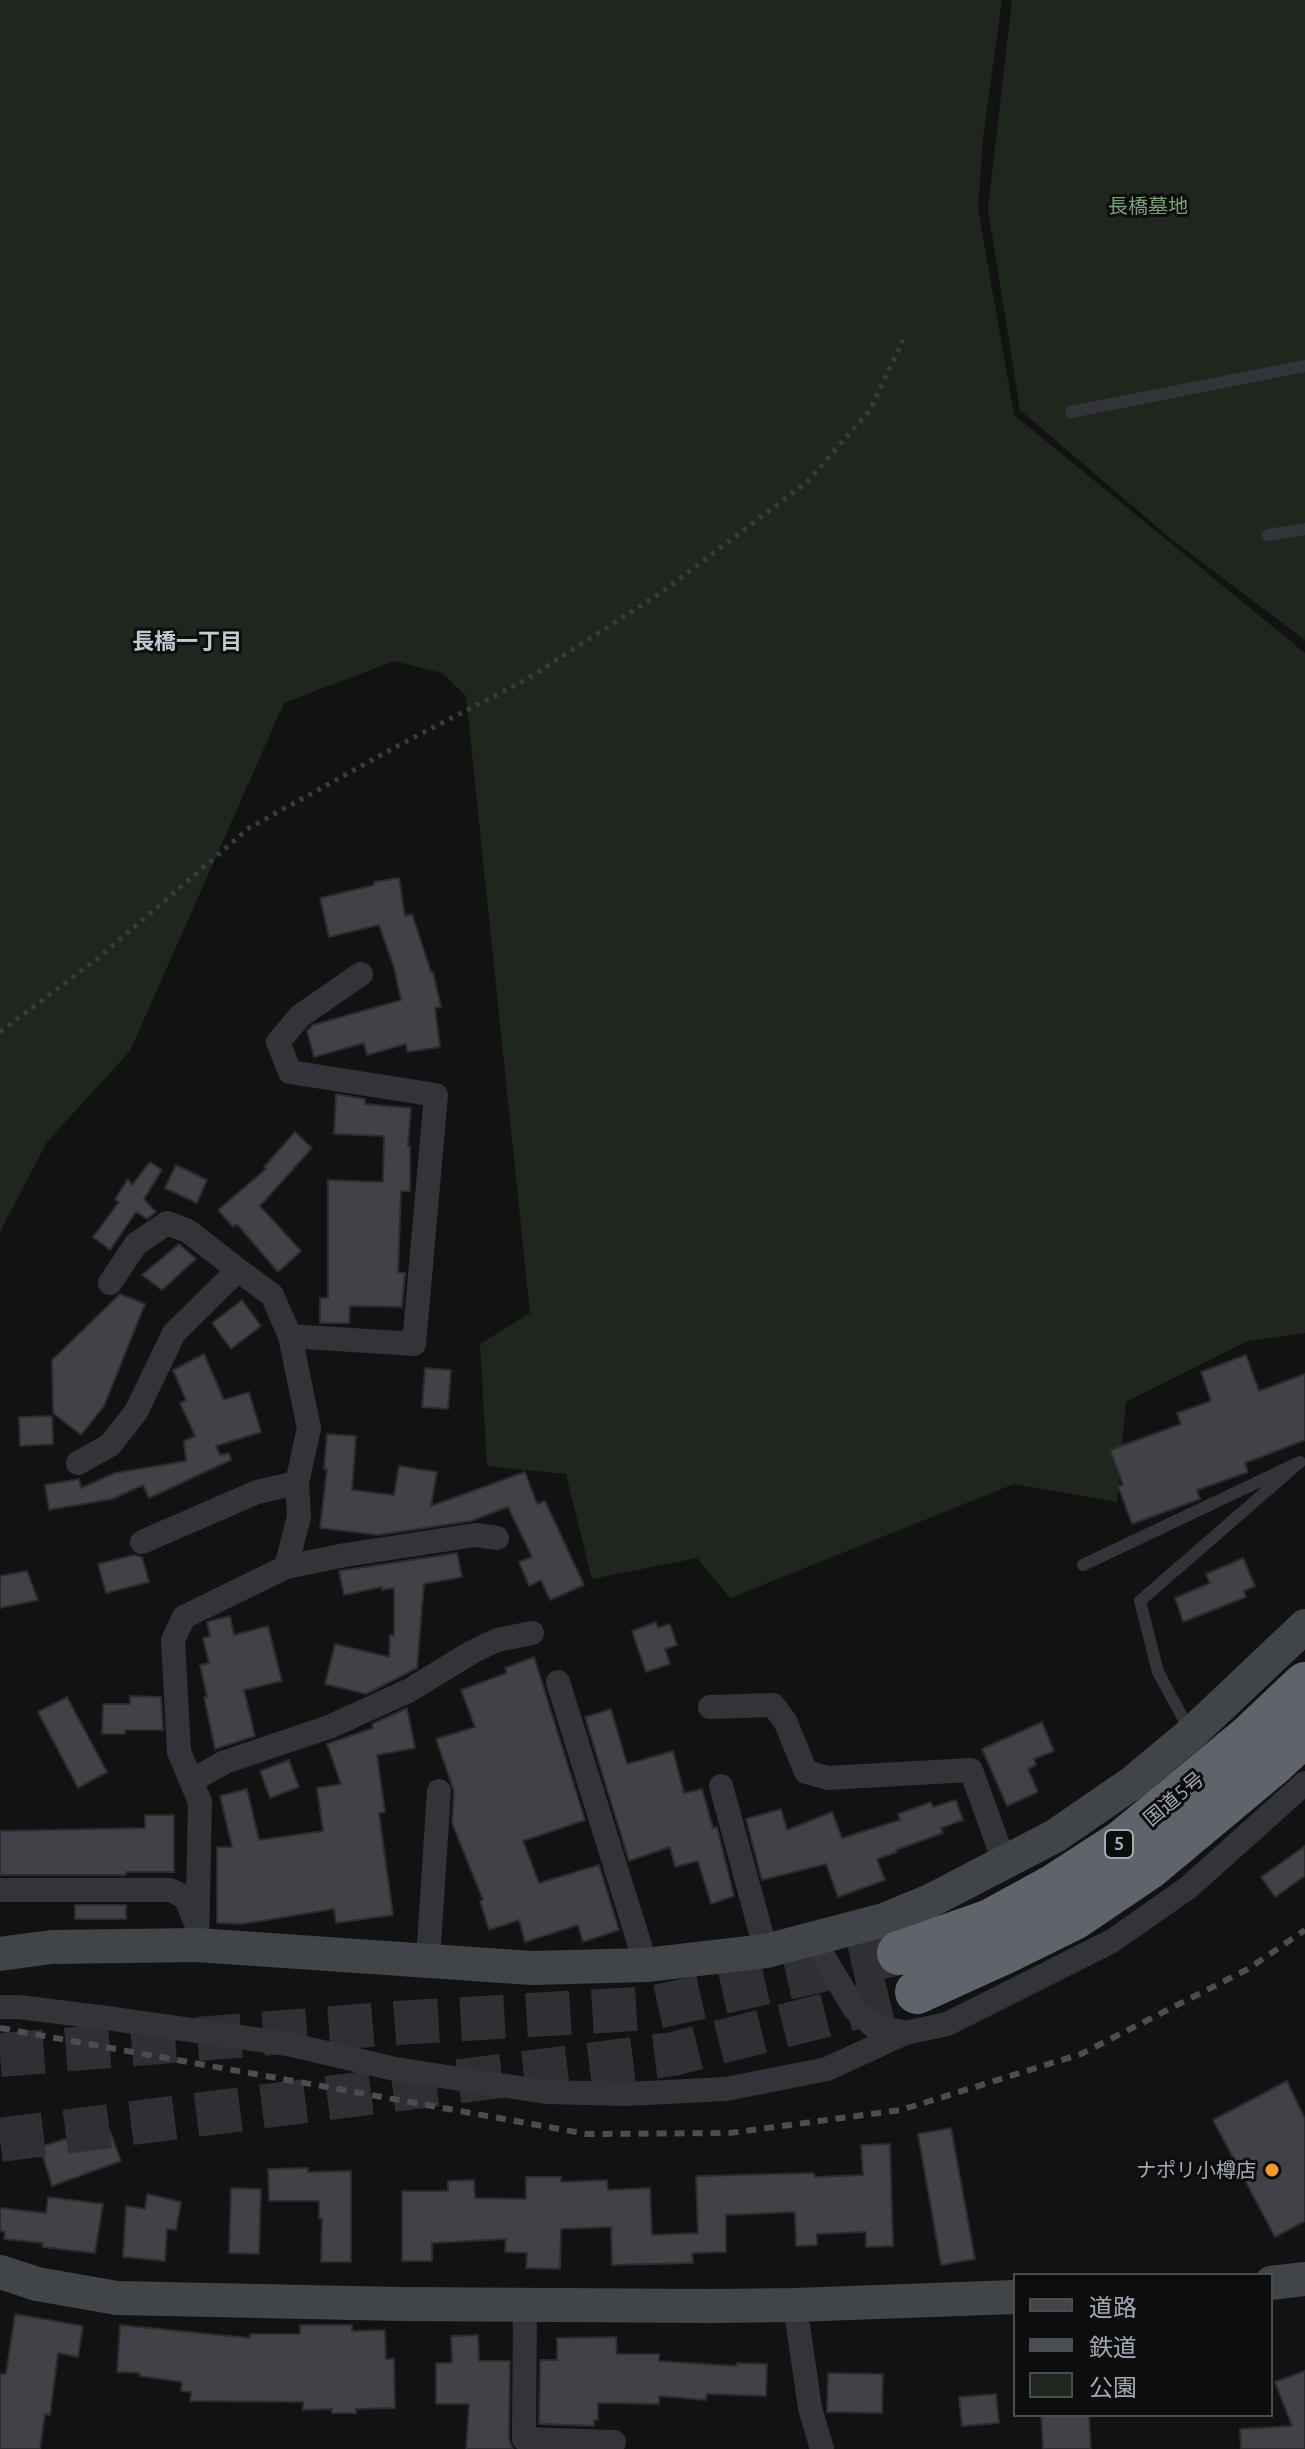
<!DOCTYPE html>
<html>
<head>
<meta charset="utf-8">
<style>
	body { margin:0 }
	#map { position:relative; width:1305px; height:2449px; overflow:hidden; background:#121213; font-family:Ubuntu,"Noto Sans JP",sans-serif }
	canvas { display:block }
	.legend { position:absolute; left:1013px; top:2273px; width:260px; height:144px; box-sizing:border-box; background:#0d0d0e; border:2px solid #494c50; margin:0; padding:10px 14px; list-style:none; font-size:24px; color:#a3aab4 }
	.legend li { display:flex; align-items:center; gap:16px; height:40px }
	.legend b { width:40px; border:2px solid #494c50 }
</style>
</head>
<body>
<div id="map">
<canvas width="1305" height="2449"></canvas>
<ul class="legend">
<li><b style="height:10px;background:#414449"></b>道路</li>
<li><b style="height:10px;background:#4a4d52"></b>鉄道</li>
<li><b style="height:22px;background:#1e261e"></b>公園</li>
</ul>
</div>
<script>
const ctx = document.querySelector('canvas').getContext('2d');
ctx.lineJoin = 'round';
function fillPath(path, color) {
  ctx.fillStyle = color;
  ctx.fill(path, 'evenodd');
}
function shape(rows) {
  const path = new Path2D();
  for (const r of rows) {
    path.moveTo(r[0], r[1]);
    for (let i = 2; i < r.length; i += 2) path.lineTo(r[i], r[i + 1]);
  }
  return path;
}
function strokePath(path, color, width, dash) {
  ctx.strokeStyle = color;
  ctx.lineWidth = width;
  ctx.lineCap = dash ? 'butt' : 'round';
  ctx.setLineDash(dash || []);
  ctx.stroke(path);
}
function label(font, color, halo, rows, align = 'center') {
  ctx.font = font + ' Ubuntu,"Noto Sans JP",sans-serif';
  ctx.lineWidth = 6;
  ctx.setLineDash([]);
  ctx.textBaseline = 'middle';
  ctx.strokeStyle = halo;
  ctx.fillStyle = color;
  for (const [text, x, y, turn = 0] of rows) {
    ctx.save();
    ctx.translate(x, y);
    ctx.rotate((+turn || 0) * Math.PI / 180);
    ctx.textAlign = isNaN(turn) ? turn : align;
    if (halo) ctx.strokeText(text, 0, 0);
    ctx.fillText(text, 0, 0);
    ctx.restore();
  }
}
fillPath(shape([
	[0,0,1002,0,983,138,978,208,1014,415,1305,653,1305,1333,1248,1341,1126,1402,1117,1502,1014,1484,730,1598,697,1558,592,1579,566,1474,487,1466,480,1344,530,1313,466,696,442,673,394,661,284,703,130,1051,47,1142,0,1232],
	[1012,0,1305,0,1305,640,1170,538,1020,410,988,209]
]), '#1e261e');
const building = shape([
	[399,878,405,916,412,914,431,972,433,972,441,1007,435,1008,440,1047,407,1052,406,1044,367,1055,364,1043,314,1057,307,1031,313,1025,401,1000,394,968,379,925,329,937,320,898,374,885,374,882,399,878],
	[336,1094,365,1099,365,1104,411,1108,408,1146,410,1146,410,1191,401,1191,398,1272,405,1273,402,1307,350,1306,349,1323,320,1323,320,1298,328,1298,328,1180,383,1182,384,1136,334,1134,336,1094],
	[295,1132,312,1148,260,1206,301,1251,278,1272,237,1224,233,1227,218,1210,266,1169,264,1167,295,1132],
	[150,1162,162,1170,144,1199,156,1212,147,1219,136,1212,110,1250,93,1237,119,1202,115,1199,128,1179,132,1185,150,1162],
	[176,1165,207,1180,197,1203,165,1188,176,1165],
	[179,1244,196,1259,162,1290,142,1275,179,1244],
	[120,1294,145,1304,104,1406,81,1435,53,1413,52,1360,120,1294],
	[242,1300,261,1326,231,1349,212,1323,242,1300],
	[204,1354,224,1400,249,1392,261,1432,216,1446,220,1455,229,1453,231,1460,149,1498,143,1485,112,1499,49,1510,45,1485,79,1479,81,1488,115,1473,186,1461,184,1441,195,1436,180,1403,186,1400,173,1370,204,1354],
	[1246,1355,1259,1391,1305,1374,1305,1440,1245,1463,1248,1472,1197,1490,1200,1499,1132,1524,1118,1486,1123,1485,1110,1450,1181,1424,1177,1413,1211,1401,1201,1372,1246,1355],
	[425,1368,451,1370,448,1409,422,1407,425,1368],
	[52,1416,53,1444,20,1446,19,1417,52,1416],
	[327,1434,356,1436,352,1490,394,1495,399,1466,437,1472,431,1506,525,1472,537,1504,545,1501,584,1585,550,1600,541,1580,529,1586,519,1562,532,1557,508,1507,471,1521,378,1535,320,1528,327,1469,324,1469,327,1434],
	[457,1553,462,1577,424,1584,417,1668,366,1694,325,1684,335,1644,389,1657,390,1635,394,1636,394,1588,382,1590,382,1587,344,1595,339,1571,457,1553],
	[134,1555,142,1557,149,1582,106,1593,98,1564,134,1555],
	[1243,1558,1255,1586,1244,1591,1246,1597,1183,1622,1175,1598,1210,1583,1206,1574,1243,1558],
	[27,1571,38,1600,0,1608,0,1576,27,1571],
	[230,1616,234,1635,268,1626,282,1681,244,1690,255,1736,215,1749,204,1697,207,1697,200,1665,209,1663,203,1638,210,1636,207,1622,230,1616],
	[656,1622,658,1628,670,1624,677,1645,665,1649,670,1664,646,1672,632,1631,656,1622],
	[534,1657,585,1820,523,1841,539,1883,599,1865,619,1930,583,1942,578,1925,525,1942,519,1920,489,1930,480,1901,483,1900,452,1823,454,1791,436,1739,475,1727,461,1690,507,1673,505,1668,534,1657],
	[130,1696,161,1697,163,1730,125,1730,125,1734,102,1734,103,1704,130,1704,130,1696],
	[67,1697,107,1772,78,1788,38,1712,67,1697],
	[407,1708,415,1748,377,1755,385,1812,379,1813,393,1915,336,1923,334,1909,242,1924,217,1923,217,1847,232,1847,220,1796,247,1789,259,1840,323,1831,317,1788,341,1784,327,1744,373,1728,372,1724,407,1708],
	[611,1709,627,1764,673,1751,684,1793,702,1789,713,1828,717,1827,734,1896,711,1904,698,1861,675,1867,670,1847,629,1861,585,1717,611,1709],
	[1042,1722,1054,1751,1034,1759,1036,1765,1028,1769,1038,1792,1007,1806,982,1749,1042,1722],
	[289,1760,299,1787,270,1798,260,1771,289,1760],
	[956,1800,963,1820,941,1828,943,1833,896,1850,897,1852,877,1859,885,1880,838,1897,826,1864,762,1880,746,1819,781,1809,787,1830,832,1812,842,1838,900,1820,898,1814,931,1802,933,1807,956,1800],
	[145,1815,174,1815,174,1872,126,1872,126,1875,0,1875,0,1831,145,1828,145,1815],
	[1305,1846,1305,1876,1275,1897,1261,1877,1305,1846],
	[75,1905,126,1905,126,1919,75,1919,75,1905],
	[1287,2081,1305,2119,1305,2221,1275,2237,1213,2120,1287,2081],
	[951,2128,975,2259,941,2265,918,2134,951,2128],
	[96,2129,98,2136,110,2131,121,2161,52,2186,40,2147,96,2129],
	[890,2144,893,2246,866,2247,866,2232,817,2234,817,2245,796,2246,795,2212,726,2215,726,2252,692,2253,693,2263,612,2265,611,2227,561,2229,560,2269,526,2268,527,2253,505,2252,506,2239,432,2243,432,2261,402,2261,402,2191,448,2191,448,2181,474,2180,475,2198,526,2199,526,2177,561,2177,561,2182,607,2180,608,2190,650,2188,652,2235,698,2233,696,2176,814,2173,815,2177,863,2175,861,2145,890,2144],
	[308,2168,308,2172,351,2171,351,2262,321,2262,322,2218,319,2218,319,2201,269,2201,268,2169,308,2168],
	[231,2188,261,2189,259,2254,229,2253,231,2188],
	[147,2194,181,2202,176,2230,167,2229,165,2261,123,2257,126,2206,145,2209,147,2194],
	[48,2197,103,2204,95,2253,42,2247,43,2243,4,2239,5,2232,0,2231,0,2208,46,2213,48,2197],
	[15,2314,83,2326,78,2357,58,2353,50,2415,45,2414,40,2449,0,2449,0,2374,6,2374,15,2314],
	[120,2325,250,2338,250,2334,300,2334,300,2325,352,2325,352,2331,385,2330,386,2359,394,2359,395,2408,356,2409,356,2413,332,2413,332,2409,303,2410,303,2402,190,2401,191,2392,181,2391,182,2382,139,2376,140,2373,117,2372,120,2325],
	[478,2335,479,2361,510,2361,509,2439,513,2449,466,2449,469,2404,436,2404,436,2363,452,2363,451,2336,478,2335],
	[616,2337,617,2354,659,2354,659,2361,737,2366,737,2363,767,2364,766,2396,707,2394,706,2400,659,2396,659,2404,598,2403,598,2420,594,2420,594,2426,539,2424,540,2360,557,2360,557,2338,616,2337],
	[1305,2371,1305,2449,1241,2449,1240,2429,1292,2426,1275,2382,1305,2371],
	[828,2373,883,2374,882,2413,827,2412,828,2373],
	[996,2394,999,2423,962,2426,959,2397,996,2394],
	[1041,2415,1089,2415,1091,2449,1043,2449,1041,2415]
]);
fillPath(building, '#414247');
strokePath(building, '#2c2c30', 2);
strokePath(shape([
	[0,2055,396,2023,651,2008,899,1953],
	[0,2140,673,2054,917,1992]
]), '#2f3033', 44, [44, 22]);
strokePath(shape([
	[0,1032,97,959,249,828,401,744,527,679,662,592,807,482,870,410,903,340]
]), '#393b40', 5, [4, 6]);
strokePath(shape([
	[1071,412,1305,366],
	[1268,535,1305,529],
	[1083,1565,1300,1462,1140,1601,1158,1672,1190,1731]
]), '#333439', 12);
strokePath(shape([
	[110,1283,136,1244,167,1223,188,1231,238,1270],
	[290,1336,414,1344,436,1095,290,1072,278,1042,300,1016,361,974],
	[78,1463,110,1445,136,1412,174,1333,238,1270,272,1295,290,1336,309,1428,297,1483,299,1517,286,1567,184,1617,173,1640,179,1752,200,1802,197,1945],
	[142,1542,257,1492,297,1483],
	[286,1567,345,1555,476,1535,497,1538],
	[558,1682,646,1965],
	[710,1707,773,1705,785,1721,806,1772,828,1778,971,1770,1005,1864],
	[191,1781,225,1762,329,1727,410,1690,472,1652,497,1640,532,1633],
	[721,1786,766,1951],
	[0,1890,170,1890,185,1897,196,1923],
	[813,1939,854,2008,872,2025,905,2033,947,2024,1112,1941,1189,1887,1305,1783],
	[428,1960,439,1791],
	[0,2007,19,2007,107,2018,288,2044,395,2069,546,2092,626,2094,726,2089,827,2069,905,2033],
	[525,2305,524,2439,614,2442],
	[795,2305,810,2408,822,2449]
]), '#333439', 24);
strokePath(shape([
	[0,1954,52,1947,197,1945,532,1968,646,1965,766,1951,884,1920,930,1901,1055,1836,1132,1783,1192,1733,1305,1626],
	[0,2272,37,2284,117,2298,401,2304,711,2306,795,2305,1015,2297],
	[1271,2283,1305,2279]
]), '#414449', 34);
strokePath(shape([
	[899,1953,990,1921,1054,1886,1122,1842,1249,1737,1305,1684],
	[917,1992,1003,1953,1074,1918,1148,1868,1275,1762,1305,1734]
]), '#5f636a', 44);
strokePath(shape([
	[0,2028,587,2134,730,2133,901,2110,1081,2054,1248,1969,1305,1930]
]), '#4a4d52', 6, [10, 8]);
for (const [x, y, r, color] of [
	[1272,2170,8,"#f59928"]
]) {
  const dot = new Path2D();
  dot.arc(x, y, r, 0, 2 * Math.PI);
  ctx.fillStyle = color;
  ctx.fill(dot);
  strokePath(dot, '#0d0d0e', 3);
}
for (const [x, y, w] of [
	[1119,1844,28]
]) {
  const box = new Path2D();
  box.roundRect(x - w / 2, y - 14, w, 28, 6);
  ctx.fillStyle = '#0d0d0e';
  ctx.fill(box);
  strokePath(box, '#a3aab4', 2);
}
label('bold 18px', '#a3aab4', null, [
	["5",1119,1844]
]);
label('20px', '#7ba079', '#0d0d0e', [
	["長橋墓地",1148,206]
]);
label('20px', '#a3aab4', '#0d0d0e', [
	["国道5号",1174,1799,-40]
]);
label('20px', '#a3aab4', '#0d0d0e', [
	["ナポリ小樽店",1256,2170]
], 'right');
label('bold 22px', '#c4c9d0', '#0d0d0e', [
	["長橋一丁目",187,642]
]);
</script>
</body>
</html>
